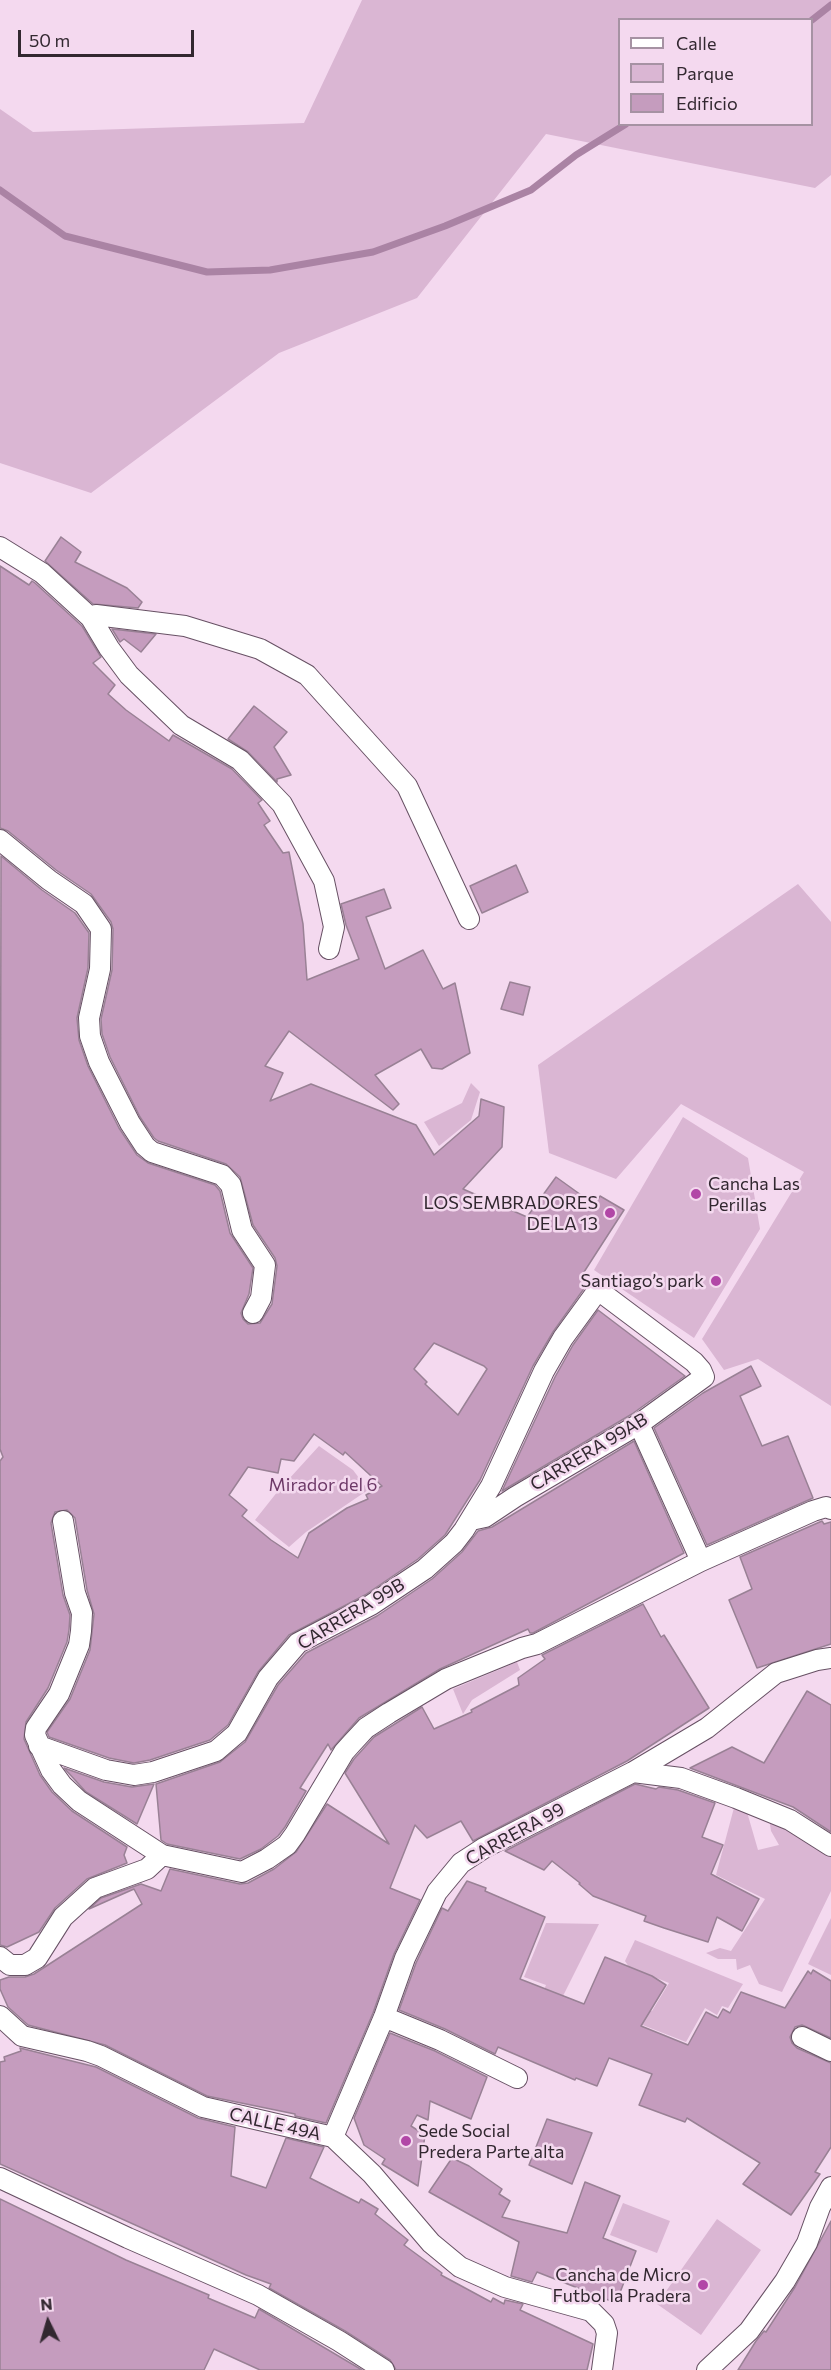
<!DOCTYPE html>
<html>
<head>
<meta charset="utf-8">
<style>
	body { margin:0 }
	#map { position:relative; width:831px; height:2370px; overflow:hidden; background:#f4d9ef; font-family:Commissioner,sans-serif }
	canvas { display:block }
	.legend { position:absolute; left:618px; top:18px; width:195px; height:108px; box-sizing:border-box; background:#f4d9ef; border:2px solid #a692a3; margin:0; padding:8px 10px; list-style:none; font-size:18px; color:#322830 }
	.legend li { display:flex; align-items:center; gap:12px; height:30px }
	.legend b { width:30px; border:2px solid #a692a3 }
	.north { position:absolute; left:18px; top:2292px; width:60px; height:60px; -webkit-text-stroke:4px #f4d9ef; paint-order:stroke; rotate:355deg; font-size:16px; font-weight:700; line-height:24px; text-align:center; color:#322830 }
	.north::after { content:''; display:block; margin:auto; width:21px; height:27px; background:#322830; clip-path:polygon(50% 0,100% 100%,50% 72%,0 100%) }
	.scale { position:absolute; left:18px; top:30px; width:176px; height:27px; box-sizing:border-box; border:3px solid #322830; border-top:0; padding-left:8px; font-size:18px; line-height:21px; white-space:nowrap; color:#322830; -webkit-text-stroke:4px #f4d9ef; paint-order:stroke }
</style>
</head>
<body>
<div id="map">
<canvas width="831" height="2370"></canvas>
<ul class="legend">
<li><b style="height:8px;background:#fff"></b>Calle</li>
<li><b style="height:16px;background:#dab6d3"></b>Parque</li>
<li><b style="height:16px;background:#c59cbe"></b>Edificio</li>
</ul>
<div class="north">N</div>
<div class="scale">50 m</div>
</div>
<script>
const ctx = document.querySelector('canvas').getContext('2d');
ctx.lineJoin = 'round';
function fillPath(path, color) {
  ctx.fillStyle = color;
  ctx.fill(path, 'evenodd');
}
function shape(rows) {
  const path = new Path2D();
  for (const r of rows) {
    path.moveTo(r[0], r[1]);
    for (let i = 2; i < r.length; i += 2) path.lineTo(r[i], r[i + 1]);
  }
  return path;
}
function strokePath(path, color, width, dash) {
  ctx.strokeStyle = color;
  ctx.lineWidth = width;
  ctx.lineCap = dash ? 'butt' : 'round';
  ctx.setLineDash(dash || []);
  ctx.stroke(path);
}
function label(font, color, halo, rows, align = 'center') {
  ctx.font = font + ' Commissioner,sans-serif';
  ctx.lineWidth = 5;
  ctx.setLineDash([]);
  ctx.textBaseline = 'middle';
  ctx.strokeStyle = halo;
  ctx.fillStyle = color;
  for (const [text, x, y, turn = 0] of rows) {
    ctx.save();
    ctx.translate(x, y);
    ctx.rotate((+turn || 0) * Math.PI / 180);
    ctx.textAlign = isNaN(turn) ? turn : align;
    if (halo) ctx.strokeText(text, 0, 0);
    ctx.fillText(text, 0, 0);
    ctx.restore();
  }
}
fillPath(shape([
	[362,0,831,0,831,175,815,188,546,134,417,298,279,353,91,493,0,463,0,109,33,132,304,123],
	[620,20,812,20,812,124,620,124],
	[798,884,831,922,831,1406,758,1359,724,1370,702,1339,804,1172,681,1104,616,1179,549,1153,538,1065],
	[471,1083,480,1092,471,1120,439,1146,424,1122,462,1103],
	[683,1117,748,1158,760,1229,694,1338,594,1270],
	[319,1446,353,1470,368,1490,306,1532,289,1547,255,1520,278,1491],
	[517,1662,520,1670,472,1700,463,1714,453,1689],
	[735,1804,747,1812,758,1850,779,1845,771,1831,769,1818,831,1853,831,1891,782,1992,759,1984,750,1965,737,1970,736,1959,718,1959,706,1953,720,1948,731,1951,765,1899,716,1875],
	[831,1918,831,1975,808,1964],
	[546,1923,599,1924,552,2018,535,2011,546,1985,524,1977],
	[635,1940,743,1984,728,2008,722,2006,717,2015,705,2008,686,2042,607,2011,616,1994,652,2011,669,1983,629,1967,625,1961],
	[623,2203,670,2221,657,2253,610,2235],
	[717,2219,761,2250,701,2335,657,2304]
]), '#dab6d3');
strokePath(shape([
	[812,20,831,5],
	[0,190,65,236,207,272,270,270,373,252,445,226,531,190,576,155,626,124]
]), '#aa83a4', 7);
const building = shape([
	[61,537,81,552,75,562,127,588,142,602,138,608,93,604,45,561,61,537],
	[0,566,29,585,32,581,35,583,82,626,101,657,93,663,115,685,108,694,126,710,169,741,173,735,232,769,262,800,258,803,270,821,264,825,283,853,289,852,303,924,307,980,359,959,346,925,341,904,384,889,391,908,366,917,385,969,423,950,443,989,455,983,470,1053,442,1069,432,1068,421,1049,375,1075,399,1104,393,1110,289,1031,265,1066,283,1073,270,1101,311,1084,416,1125,434,1155,479,1116,481,1099,504,1107,502,1147,463,1189,527,1217,556,1177,595,1205,600,1196,624,1210,584,1272,594,1279,588,1283,553,1332,533,1366,480,1480,445,1535,418,1559,365,1595,289,1635,258,1672,228,1725,210,1740,150,1760,134,1763,109,1758,49,1737,47,1732,70,1699,90,1650,94,1614,87,1590,75,1518,67,1510,55,1512,51,1523,63,1595,70,1615,69,1630,67,1642,48,1688,26,1722,24,1739,40,1775,52,1792,72,1811,127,1847,124,1855,127,1863,87,1879,55,1908,39,1932,7,1947,0,1945,0,1461,3,1457,0,1449,1,856,42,890,75,913,89,933,88,968,77,1018,79,1040,88,1066,119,1128,137,1155,148,1163,215,1185,220,1191,230,1233,253,1268,249,1294,241,1313,243,1319,248,1324,260,1323,272,1304,277,1266,275,1258,253,1225,240,1177,226,1164,158,1141,154,1138,140,1117,110,1057,102,1034,101,1019,112,970,113,929,111,922,91,894,56,870,8,831,0,828,0,566],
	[434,1343,484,1366,487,1369,458,1415,425,1384,427,1382,414,1369,434,1343],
	[314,1434,343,1455,345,1452,382,1486,366,1495,368,1499,347,1508,309,1533,298,1558,271,1540,242,1516,247,1510,229,1495,248,1467,278,1473,281,1459,294,1461,314,1434],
	[112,629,156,634,141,652,124,639,120,642,112,629],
	[254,706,287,732,274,747,291,775,277,779,277,782,248,752,228,739,254,706],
	[516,865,528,892,482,913,470,886,516,865],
	[510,982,530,987,523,1015,501,1009,510,982],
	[598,1310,685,1376,632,1414,502,1491,555,1377,573,1345,598,1310],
	[751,1366,761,1386,740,1396,762,1446,788,1436,813,1498,707,1545,654,1428,703,1393,751,1366],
	[634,1441,684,1553,533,1633,530,1633,528,1629,440,1669,359,1718,331,1750,328,1744,300,1788,306,1791,285,1827,278,1836,261,1849,240,1859,167,1844,161,1840,156,1784,220,1762,245,1742,278,1685,306,1653,377,1616,432,1579,462,1552,478,1531,492,1527,634,1441],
	[822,1521,824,1524,831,1522,831,1644,757,1668,729,1600,752,1589,740,1557,822,1521],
	[643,1604,661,1637,664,1635,709,1708,627,1761,473,1841,461,1821,427,1838,415,1825,390,1888,420,1900,394,1954,373,2013,326,2123,295,2116,295,2114,207,2096,105,2045,28,2025,8,2007,0,1989,0,1980,9,1977,25,1977,34,1974,142,1904,134,1889,89,1909,101,1898,141,1884,161,1891,170,1869,240,1884,248,1883,274,1869,296,1852,327,1804,389,1844,345,1773,354,1759,374,1737,422,1707,434,1729,472,1712,471,1710,519,1685,518,1678,545,1659,542,1655,643,1604],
	[807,1691,831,1705,831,1832,793,1807,690,1768,732,1747,764,1763,807,1691],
	[64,1768,104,1782,132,1787,154,1784,137,1824,86,1792,64,1768],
	[635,1784,656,1789,659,1787,678,1790,715,1803,702,1837,723,1845,711,1874,759,1899,742,1931,717,1917,708,1942,664,1928,644,1921,646,1916,593,1896,579,1884,580,1883,552,1861,544,1870,505,1851,635,1784],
	[467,1881,486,1888,485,1891,545,1917,520,1979,584,2004,605,1957,652,1976,666,1985,641,2026,688,2045,706,2012,718,2018,723,2009,730,2013,741,1992,785,2008,808,1971,811,1974,813,1970,831,1981,831,2038,802,2025,795,2027,790,2037,792,2043,797,2048,831,2063,831,2147,815,2172,820,2174,791,2215,743,2184,760,2163,687,2118,685,2122,639,2105,652,2074,609,2058,597,2086,576,2078,575,2080,498,2047,495,2054,445,2029,399,2010,416,1963,442,1908,448,1911,467,1881],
	[390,2033,435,2051,487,2077,471,2119,430,2101,428,2120,417,2115,411,2126,425,2135,418,2186,382,2164,385,2159,364,2145,354,2118,390,2033],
	[20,2048,96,2067,198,2118,235,2127,231,2176,266,2188,286,2138,324,2147,310,2178,359,2203,361,2199,378,2209,375,2214,408,2240,404,2245,442,2273,441,2275,491,2302,493,2298,504,2304,505,2300,523,2304,520,2310,593,2344,587,2370,396,2370,390,2360,345,2331,269,2288,271,2284,246,2275,0,2164,0,2062,5,2061,4,2057,21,2051,20,2048],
	[547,2119,592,2133,572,2184,529,2165,547,2119],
	[452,2158,469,2166,502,2189,499,2194,510,2201,502,2217,567,2233,585,2182,620,2196,603,2238,636,2251,616,2303,537,2272,532,2282,511,2276,519,2242,429,2192,452,2158],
	[0,2199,126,2260,209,2295,208,2298,255,2318,259,2309,362,2370,260,2370,214,2349,204,2370,0,2370,0,2199],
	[831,2221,831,2370,738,2370,756,2341,764,2331,766,2332,795,2287,831,2221]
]);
fillPath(building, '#c59cbe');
strokePath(building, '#998195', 1.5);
const street = shape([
	[0,547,42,573,91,618,109,648,129,675,181,725,240,760,282,804,324,881,334,927,329,949],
	[91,618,96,615,185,626,260,649,307,675,407,786,469,919],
	[0,840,49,880,84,904,101,929,100,969,89,1018,90,1036,99,1062,130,1123,145,1146,152,1152,222,1175,231,1185,242,1230,265,1265,261,1298,253,1313],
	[639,1424,701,1561],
	[63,1521,75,1593,82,1613,81,1631,79,1645,59,1694,36,1728,35,1735,51,1770,62,1785,79,1801,162,1855],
	[39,1746,106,1770,134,1775,153,1772,216,1751,237,1733,268,1678,298,1643,371,1605,425,1569,454,1543,464,1530,491,1486,544,1371,563,1338,598,1290,694,1362,701,1370,704,1377,639,1424,515,1497,485,1517,471,1520],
	[633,1772,681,1778,736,1798,790,1820,831,1846],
	[0,1957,10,1965,25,1965,37,1958,63,1917,95,1888,147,1869,162,1855,242,1872,267,1859,287,1845,295,1834,344,1752,353,1742,366,1728,389,1713,446,1679,522,1648,537,1644,701,1561,813,1511,826,1507,831,1509],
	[0,2016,22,2036,87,2051,101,2056,203,2107,333,2137,372,2174,431,2243,460,2267,505,2287,591,2311,604,2324,607,2333,602,2370],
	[384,2017,440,2040,517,2078],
	[802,2037,831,2051],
	[333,2137,384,2017,405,1958,437,1892,461,1863,484,1848,633,1772,707,1728,776,1673,817,1660,831,1658],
	[0,2178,128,2238,258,2295,339,2341,384,2370],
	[707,2370,749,2331,785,2281,807,2243,820,2207,831,2187]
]);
strokePath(street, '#675164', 22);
strokePath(street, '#fff', 20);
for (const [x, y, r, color] of [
	[696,1194,6,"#b247a7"],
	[610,1213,6,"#b247a7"],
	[716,1281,6,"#b247a7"],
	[406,2141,6,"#b247a7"],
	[703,2285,6,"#b247a7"]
]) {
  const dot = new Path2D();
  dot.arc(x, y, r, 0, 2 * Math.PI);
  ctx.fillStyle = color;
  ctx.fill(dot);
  strokePath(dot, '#f4d9ef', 2);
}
label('18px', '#322830', '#f4d9ef', [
	["Cancha Las",708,1184,"left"],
	["Perillas",708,1205,"left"],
	["LOS SEMBRADORES",598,1203],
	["DE LA 13",598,1224],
	["Santiago’s park",704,1281],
	["Sede Social",418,2131,"left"],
	["Predera Parte alta",418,2152,"left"],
	["Cancha de Micro",691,2275],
	["Futbol la Pradera",691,2296]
], 'right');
label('18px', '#322830', '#f4d9ef', [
	["CARRERA 99AB",589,1452,-31],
	["CARRERA 99B",351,1614,-31],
	["CARRERA 99",515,1834,-29],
	["CALLE 49A",275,2124,13]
]);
label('18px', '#6d3967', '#f4d9ef', [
	["Mirador del 6",323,1485]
]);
</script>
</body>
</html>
